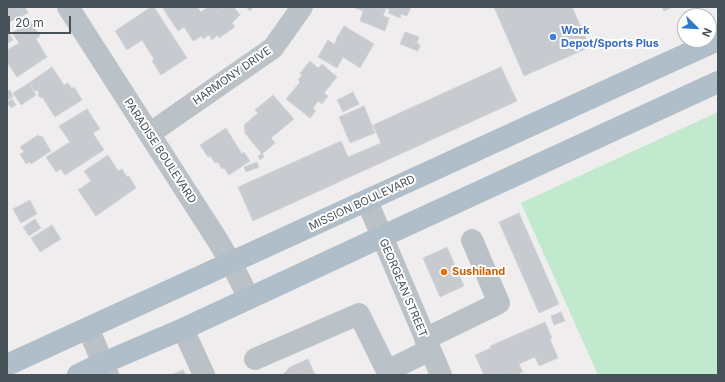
<!DOCTYPE html>
<html>
<head>
<meta charset="utf-8">
<style>
	body { margin:0 }
	#map { position:relative; width:725px; height:382px; overflow:hidden; background:#efeded; font-family:Inter,sans-serif }
	canvas { display:block }
	.frame { position:absolute; inset:0; border:8px solid #475158; pointer-events:none }
	.north { position:absolute; left:677px; top:8px; width:40px; height:40px; box-sizing:border-box; background:#fff; border:1px solid #b5b9bc; border-radius:50%; rotate:114deg; font-size:11px; font-weight:700; line-height:16px; text-align:center; color:#475158 }
	.north::after { content:''; display:block; margin:auto; width:14px; height:18px; background:#2d7bc9; clip-path:polygon(50% 0,100% 100%,50% 72%,0 100%) }
	.scale { position:absolute; left:8px; top:16px; width:63px; height:18px; box-sizing:border-box; border:2px solid #475158; border-top:0; padding-left:5px; font-size:12px; line-height:14px; white-space:nowrap; color:#475158; -webkit-text-stroke:3px #fff; paint-order:stroke }
</style>
</head>
<body>
<div id="map">
<canvas width="725" height="382"></canvas>
<div class="frame"></div>
<div class="north">N</div>
<div class="scale">20 m</div>
</div>
<script>
const ctx = document.querySelector('canvas').getContext('2d');
ctx.lineJoin = 'round';
function fillPath(path, color) {
  ctx.fillStyle = color;
  ctx.fill(path, 'evenodd');
}
function shape(rows) {
  const path = new Path2D();
  for (const r of rows) {
    path.moveTo(r[0], r[1]);
    for (let i = 2; i < r.length; i += 2) path.lineTo(r[i], r[i + 1]);
  }
  return path;
}
function strokePath(path, color, width, dash) {
  ctx.strokeStyle = color;
  ctx.lineWidth = width;
  ctx.lineCap = dash ? 'butt' : 'round';
  ctx.setLineDash(dash || []);
  ctx.stroke(path);
}
function label(font, color, halo, rows, align = 'center') {
  ctx.font = font + ' Inter,sans-serif';
  ctx.lineWidth = 4;
  ctx.setLineDash([]);
  ctx.textBaseline = 'middle';
  ctx.strokeStyle = halo;
  ctx.fillStyle = color;
  for (const [text, x, y, turn = 0] of rows) {
    ctx.save();
    ctx.translate(x, y);
    ctx.rotate((+turn || 0) * Math.PI / 180);
    ctx.textAlign = isNaN(turn) ? turn : align;
    if (halo) ctx.strokeText(text, 0, 0);
    ctx.fillText(text, 0, 0);
    ctx.restore();
  }
}
fillPath(shape([
	[718,112,718,375,598,375,521,203]
]), '#c0e9cd');
const building = shape([
	[7,7,25,7,28,13,7,23,7,7],
	[151,7,154,7,187,58,161,75,152,61,154,59,142,40,127,50,115,31,151,7],
	[162,7,197,7,201,12,208,7,221,7,222,9,225,7,234,7,240,15,232,23,235,27,219,38,218,35,212,40,209,35,203,39,202,36,193,41,184,27,178,31,162,7],
	[246,7,254,7,250,11,246,7],
	[353,7,411,7,407,16,401,14,400,18,388,13,390,10,386,8,383,16,389,18,385,31,360,21,363,11,353,7],
	[494,7,572,7,590,47,524,76,494,7],
	[662,7,673,7,664,11,662,7],
	[30,21,40,36,36,39,47,57,17,77,7,62,7,50,19,43,12,33,30,21],
	[344,26,374,44,360,68,343,57,337,68,318,57,328,40,334,44,337,40,336,39,344,26],
	[7,30,13,40,7,44,7,30],
	[405,32,419,37,417,43,420,45,418,51,400,44,405,32],
	[310,61,318,68,322,64,337,77,324,93,328,96,322,104,318,101,313,108,316,111,310,118,286,99,300,82,298,80,302,75,300,73,310,61],
	[52,67,64,85,68,83,72,89,74,87,82,100,55,117,42,97,40,98,38,95,39,94,37,90,35,91,29,83,52,67],
	[501,67,517,101,253,221,238,187,341,141,348,157,381,143,373,125,501,67],
	[29,83,36,95,21,105,13,93,29,83],
	[10,90,13,97,7,100,7,92,10,90],
	[353,92,359,104,343,112,337,100,353,92],
	[273,95,294,119,271,138,275,143,262,154,244,132,246,131,244,128,245,127,244,125,258,113,255,110,273,95],
	[12,99,16,105,11,108,7,102,12,99],
	[364,106,375,133,350,143,339,117,364,106],
	[87,109,100,129,93,133,104,150,65,175,61,169,56,172,46,157,70,142,59,126,87,109],
	[226,128,242,154,244,152,250,161,229,175,224,168,222,169,218,162,215,163,210,156,208,157,200,145,226,128],
	[38,135,40,137,42,136,51,151,31,164,30,162,26,164,20,154,24,152,20,147,38,135],
	[262,153,264,157,260,160,258,156,262,153],
	[108,155,118,171,122,169,127,177,129,176,136,188,96,216,78,190,91,181,84,171,108,155],
	[257,162,259,167,246,172,244,167,257,162],
	[30,200,37,214,21,223,13,209,30,200],
	[519,213,559,304,539,313,499,222,519,213],
	[35,219,41,228,29,236,23,227,35,219],
	[52,225,61,239,40,252,31,238,52,225],
	[447,247,464,286,440,297,423,258,447,247],
	[561,312,565,321,554,325,551,316,561,312],
	[545,322,552,338,550,339,558,358,539,366,535,357,519,364,523,372,515,375,498,375,497,374,484,375,475,355,491,348,490,346,545,322],
	[308,359,315,375,284,375,283,374,290,367,308,359],
	[183,370,186,375,170,375,183,370]
]);
fillPath(building, '#c7cacf');
strokePath(building, '#d2d4d8', 1);
strokePath(shape([
	[68,7,218,241,231,263,249,298],
	[149,134,273,48,302,7],
	[367,201,441,375],
	[88,328,108,375],
	[183,329,204,375],
	[425,339,499,303,472,240],
	[255,359,359,314,387,371,430,350]
]), '#bac2c8', 22);
strokePath(shape([
	[7,365,643,74,718,40],
	[78,375,103,363,183,329,381,237,718,82]
]), '#afbec9', 22);
for (const [x, y, r, color] of [
	[553,37,4,"#3f7fe0"],
	[444,272,4,"#e8710a"]
]) {
  const dot = new Path2D();
  dot.arc(x, y, r, 0, 2 * Math.PI);
  ctx.fillStyle = color;
  ctx.fill(dot);
  strokePath(dot, '#fff', 1.5);
}
label('bold 11px', '#366cbe', '#fff', [
	["Work",561,31],
	["Depot/Sports Plus",561,44]
], 'left');
label('11px', '#475158', '#fff', [
	["HARMONY DRIVE",232,76,-35],
	["PARADISE BOULEVARD",160,151,57],
	["MISSION BOULEVARD",362,203,-25],
	["GEORGEAN STREET",403,288,67]
]);
label('bold 11px', '#c56008', '#fff', [
	["Sushiland",452,272]
], 'left');
</script>
</body>
</html>
